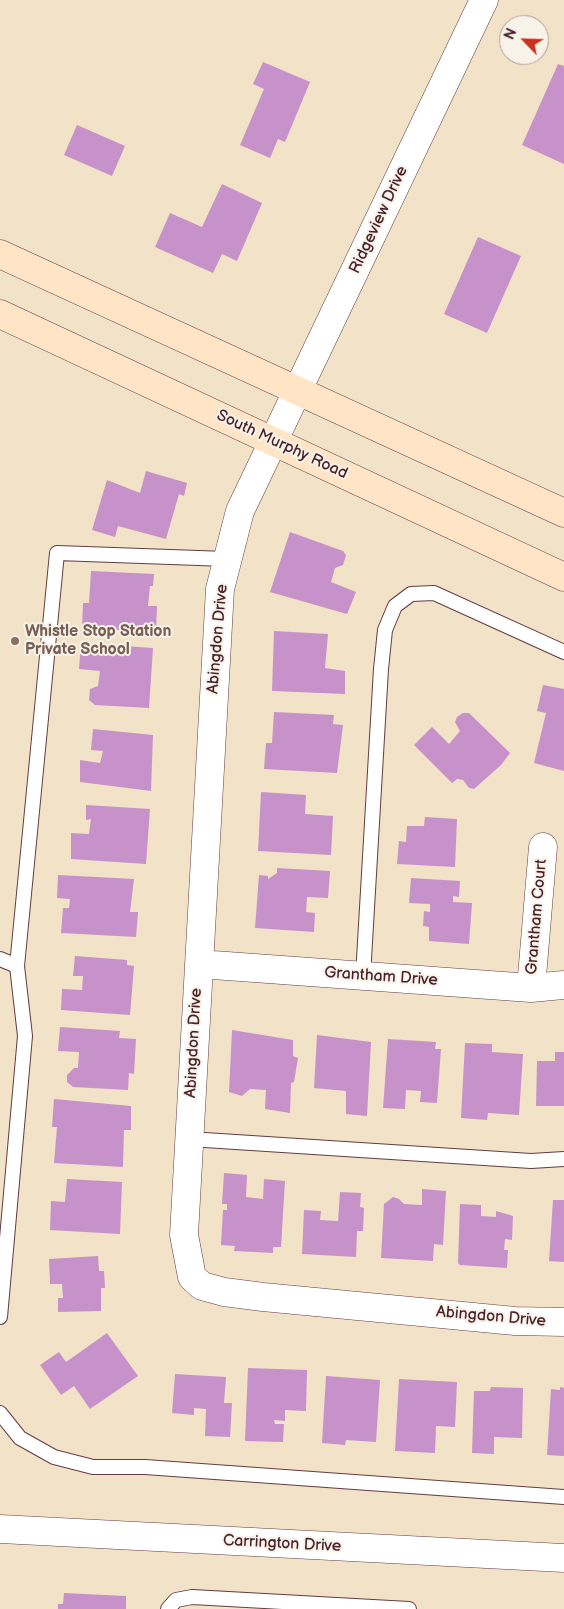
<!DOCTYPE html>
<html>
<head>
<meta charset="utf-8">
<style>
	body { margin:0 }
	#map { position:relative; width:564px; height:1609px; overflow:hidden; background:#f2e2c7; font-family:"Balsamiq Sans",sans-serif }
	canvas { display:block }
	.north { position:absolute; left:499px; top:15px; width:50px; height:50px; box-sizing:border-box; background:#f7f3e8; border:1px solid #b29e9c; border-radius:50%; rotate:294deg; font-size:14px; font-weight:700; line-height:20px; text-align:center; color:#4a1f2b }
	.north::after { content:''; display:block; margin:auto; width:18px; height:22px; background:#c8321e; clip-path:polygon(50% 0,100% 100%,50% 72%,0 100%) }
</style>
</head>
<body>
<div id="map">
<canvas width="564" height="1609"></canvas>
<div class="north">N</div>
</div>
<script>
const ctx = document.querySelector('canvas').getContext('2d');
ctx.lineJoin = 'round';
function fillPath(path, color) {
  ctx.fillStyle = color;
  ctx.fill(path, 'evenodd');
}
function shape(rows) {
  const path = new Path2D();
  for (const r of rows) {
    path.moveTo(r[0], r[1]);
    for (let i = 2; i < r.length; i += 2) path.lineTo(r[i], r[i + 1]);
  }
  return path;
}
function strokePath(path, color, width, dash) {
  ctx.strokeStyle = color;
  ctx.lineWidth = width;
  ctx.lineCap = dash ? 'butt' : 'round';
  ctx.setLineDash(dash || []);
  ctx.stroke(path);
}
function label(font, color, halo, rows, align = 'center') {
  ctx.font = font + ' "Balsamiq Sans",sans-serif';
  ctx.lineWidth = 4;
  ctx.setLineDash([]);
  ctx.textBaseline = 'middle';
  ctx.strokeStyle = halo;
  ctx.fillStyle = color;
  for (const [text, x, y, turn = 0] of rows) {
    ctx.save();
    ctx.translate(x, y);
    ctx.rotate((+turn || 0) * Math.PI / 180);
    ctx.textAlign = isNaN(turn) ? turn : align;
    if (halo) ctx.strokeText(text, 0, 0);
    ctx.fillText(text, 0, 0);
    ctx.restore();
  }
}
fillPath(shape([
	[263,62,310,82,285,142,278,139,270,158,240,145,264,89,253,84],
	[558,64,564,66,564,164,522,145],
	[77,125,125,146,112,176,64,155],
	[222,184,262,203,237,261,222,254,213,273,155,247,170,213,202,227],
	[478,237,521,256,487,333,444,314],
	[146,471,187,483,184,496,179,494,166,539,118,526,115,537,92,530,107,480,140,493],
	[290,532,343,551,346,555,343,565,335,568,331,582,356,592,347,614,270,592],
	[91,571,154,574,153,586,150,586,148,606,157,606,156,632,82,628,83,603,89,603],
	[274,631,328,634,325,668,345,671,345,694,272,691],
	[81,643,153,648,149,708,95,705,89,700,90,689,98,686,100,671,79,669],
	[543,685,564,689,564,771,534,763,546,713,537,711],
	[274,712,334,715,333,724,343,725,337,773,264,769,266,743,272,743],
	[463,713,469,713,510,753,501,765,474,789,469,788,463,780,457,779,452,783,414,745,432,727,449,744,460,731,455,722,457,717],
	[93,729,153,735,151,791,80,782,80,760,100,763,103,751,91,750],
	[261,792,306,795,305,814,333,816,331,855,258,851],
	[86,805,150,809,146,864,71,859,71,833,89,834,91,819,86,820],
	[425,817,457,819,455,867,397,864,399,841,406,842,407,826,424,826],
	[277,868,330,871,328,898,307,897,306,912,315,913,314,932,255,928,259,875,268,876,268,879,277,873],
	[58,875,134,879,130,912,138,912,136,937,61,933,63,908,69,908,70,899,57,898],
	[411,878,460,881,459,897,453,896,453,902,472,903,469,944,429,941,429,927,423,926,424,911,430,912,430,904,409,903],
	[75,956,127,960,127,965,134,966,130,1015,61,1010,62,989,82,990,83,976,73,976],
	[60,1027,120,1031,119,1038,136,1039,134,1074,129,1073,128,1090,73,1087,67,1082,67,1075,74,1068,78,1068,79,1052,58,1051],
	[232,1030,293,1040,293,1056,298,1058,294,1082,291,1083,290,1113,265,1109,266,1090,250,1089,242,1096,229,1092],
	[317,1035,371,1042,367,1116,346,1114,346,1091,314,1088],
	[388,1039,436,1042,435,1049,441,1049,437,1103,420,1102,421,1091,406,1090,405,1109,383,1108],
	[465,1043,492,1044,492,1052,523,1054,519,1115,488,1113,487,1120,461,1118],
	[555,1052,564,1052,564,1106,536,1106,537,1061,555,1061],
	[54,1099,131,1106,131,1130,124,1130,123,1167,54,1163,57,1127,52,1127],
	[224,1173,247,1175,246,1197,263,1199,264,1179,285,1181,281,1247,273,1247,273,1253,234,1251,235,1246,221,1245,223,1210,227,1210,227,1204,222,1204],
	[67,1179,122,1182,120,1234,50,1230,51,1201,65,1202],
	[422,1189,446,1191,443,1245,434,1244,433,1261,381,1258,384,1204,393,1197,399,1199,404,1204,422,1205],
	[340,1192,361,1193,360,1207,364,1208,363,1231,357,1231,356,1257,302,1254,304,1210,321,1211,320,1220,338,1221],
	[553,1200,564,1200,564,1262,549,1261],
	[460,1204,481,1205,481,1216,496,1217,496,1211,513,1216,512,1240,505,1239,504,1250,508,1250,507,1268,460,1265,458,1263],
	[98,1256,99,1271,104,1271,105,1288,101,1288,101,1311,58,1312,58,1298,63,1298,62,1284,50,1284,49,1259],
	[107,1333,138,1376,90,1409,74,1386,61,1395,40,1365,59,1352,66,1362],
	[248,1368,307,1370,306,1411,285,1410,285,1421,274,1420,275,1424,284,1424,283,1442,245,1441],
	[175,1374,226,1377,224,1403,232,1403,230,1437,205,1436,206,1409,194,1408,194,1415,172,1413],
	[326,1376,380,1380,376,1442,346,1440,345,1445,322,1443],
	[399,1379,457,1382,455,1427,436,1426,435,1453,395,1451],
	[491,1387,523,1388,522,1438,494,1437,494,1454,472,1453,474,1391,490,1391],
	[560,1387,564,1388,564,1456,547,1455,551,1389,560,1390],
	[64,1593,126,1596,126,1609,58,1609,58,1604,63,1604]
]), '#c792ca');
const service = shape([
	[0,959,17,966,25,1036,0,1317],
	[17,966,57,553,227,559],
	[363,976,381,669,385,630,395,606,411,594,434,593,564,652],
	[189,1139,531,1161,564,1159],
	[0,1413,20,1438,54,1457,93,1467,145,1467,564,1497],
	[168,1609,176,1600,192,1597,409,1609]
]);
const minor = shape([
	[484,0,240,511,220,589,184,1235,192,1277,202,1286,224,1292,263,1297,515,1321,564,1322],
	[199,964,531,988,564,985],
	[531,988,543,847]
]);
const tertiary = shape([
	[0,1529,564,1558]
]);
const secondary = shape([
	[0,254,564,513],
	[0,314,564,577]
]);
strokePath(service, '#633c42', 16);
strokePath(minor, '#633c42', 29);
strokePath(tertiary, '#633c42', 29);
strokePath(secondary, '#633c42', 29);
strokePath(service, '#fff', 14);
strokePath(minor, '#fff', 28);
strokePath(tertiary, '#fff', 28);
strokePath(secondary, '#ffe4c6', 28);
for (const [x, y, r, color] of [
	[15,641,5,"#8d6e63"]
]) {
  const dot = new Path2D();
  dot.arc(x, y, r, 0, 2 * Math.PI);
  ctx.fillStyle = color;
  ctx.fill(dot);
  strokePath(dot, '#f7f3e8', 2);
}
label('16px', '#4a1f2b', '#f7f3e8', [
	["Ridgeview Drive",379,220,-65],
	["South Murphy Road",282,445,25],
	["Abingdon Drive",218,639,-85],
	["Grantham Court",537,917,-85],
	["Grantham Drive",381,977,4],
	["Abingdon Drive",194,1043,-87],
	["Abingdon Drive",491,1317,5],
	["Carrington Drive",282,1544,3]
]);
label('bold 16px', '#785e54', '#f7f3e8', [
	["Whistle Stop Station",25,632],
	["Private School",25,650]
], 'left');
</script>
</body>
</html>
